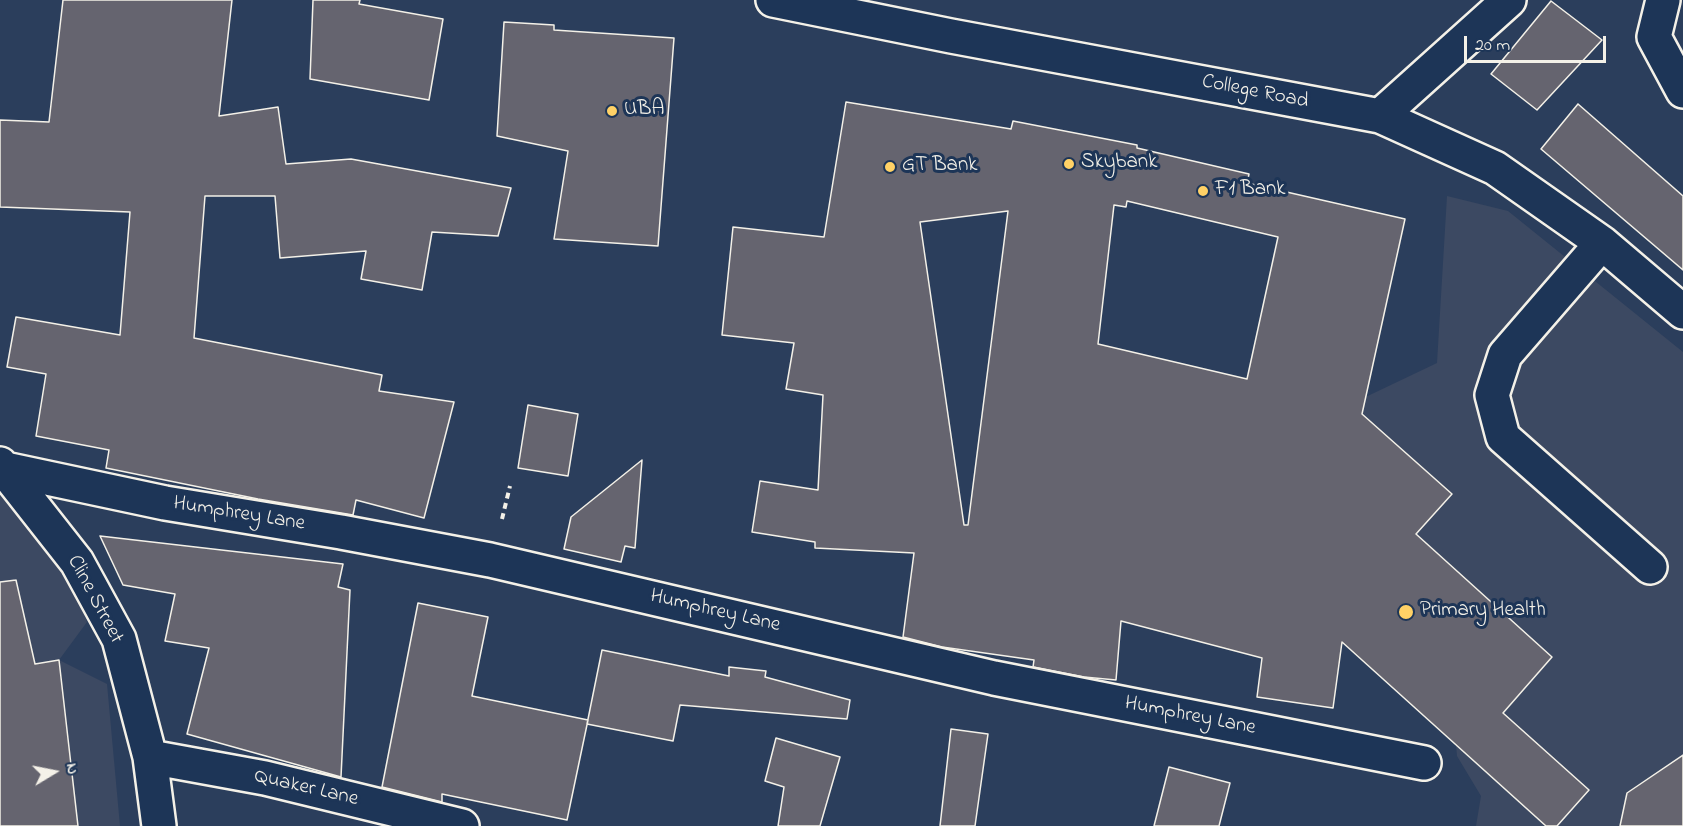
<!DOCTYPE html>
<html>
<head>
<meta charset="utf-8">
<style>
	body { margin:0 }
	#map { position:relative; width:1683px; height:826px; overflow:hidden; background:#2b3e5c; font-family:"Indie Flower",sans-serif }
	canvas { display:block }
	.north { position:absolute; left:24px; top:742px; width:60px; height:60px; -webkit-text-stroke:4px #1d3557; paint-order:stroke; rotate:80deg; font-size:16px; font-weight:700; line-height:24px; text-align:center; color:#f4f1e8 }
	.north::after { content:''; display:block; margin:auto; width:21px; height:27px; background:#f4f1e8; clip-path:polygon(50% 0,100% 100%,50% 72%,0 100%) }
	.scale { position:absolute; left:1464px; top:36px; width:142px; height:27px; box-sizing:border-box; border:3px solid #f4f1e8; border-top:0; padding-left:8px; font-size:18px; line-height:21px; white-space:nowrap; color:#f4f1e8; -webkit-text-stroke:4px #1d3557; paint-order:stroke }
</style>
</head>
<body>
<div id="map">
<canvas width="1683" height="826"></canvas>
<div class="north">N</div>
<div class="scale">20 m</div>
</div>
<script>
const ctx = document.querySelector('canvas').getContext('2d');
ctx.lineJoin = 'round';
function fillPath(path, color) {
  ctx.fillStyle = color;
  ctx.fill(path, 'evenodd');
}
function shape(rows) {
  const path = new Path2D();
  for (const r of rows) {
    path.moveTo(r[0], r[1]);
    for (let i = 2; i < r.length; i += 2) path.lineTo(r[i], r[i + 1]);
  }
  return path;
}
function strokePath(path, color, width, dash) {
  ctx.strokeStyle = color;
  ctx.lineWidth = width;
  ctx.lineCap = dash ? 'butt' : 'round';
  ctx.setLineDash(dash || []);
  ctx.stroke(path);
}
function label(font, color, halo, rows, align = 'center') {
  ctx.font = font + ' "Indie Flower",sans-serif';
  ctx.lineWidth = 6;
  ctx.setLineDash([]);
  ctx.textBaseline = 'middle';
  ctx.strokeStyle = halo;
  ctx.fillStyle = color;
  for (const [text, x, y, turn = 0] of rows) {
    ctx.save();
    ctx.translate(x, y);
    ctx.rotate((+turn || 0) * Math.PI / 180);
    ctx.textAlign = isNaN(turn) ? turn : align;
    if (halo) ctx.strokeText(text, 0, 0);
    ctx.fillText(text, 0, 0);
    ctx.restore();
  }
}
fillPath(shape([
	[1447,196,1508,211,1683,352,1683,826,1476,826,1481,796,1457,756,1454,721,1353,403,1437,363],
	[0,484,60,551,87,622,59,660,107,684,120,826,0,826]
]), '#3c4962');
const building = shape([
	[63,0,232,0,219,116,278,107,286,164,351,159,511,188,498,236,432,232,422,290,361,279,366,251,280,258,275,196,205,196,194,338,382,375,379,391,454,402,424,518,356,500,353,515,258,499,106,468,109,450,36,436,46,374,7,367,16,317,120,335,130,212,0,207,0,120,49,122,63,0],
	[313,0,360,0,359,4,443,19,429,100,310,79,313,0],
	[1551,1,1602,40,1537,110,1491,74,1551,1],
	[504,22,554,25,554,30,674,38,658,246,554,239,568,151,497,136,504,22],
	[846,102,1011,129,1013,121,1137,145,1137,148,1249,174,1247,183,1405,219,1362,414,1452,494,1416,534,1552,657,1503,713,1589,790,1557,826,1546,826,1342,642,1333,708,1257,697,1262,658,1121,621,1116,680,1084,677,1033,667,1034,660,942,647,903,637,914,553,815,548,815,542,752,532,760,481,818,490,823,395,786,389,794,343,722,335,733,227,824,237,846,102],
	[1127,201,1278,237,1247,379,1098,344,1114,205,1126,207,1127,201],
	[1008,211,968,525,964,525,920,222,1008,211],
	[1578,104,1683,196,1683,270,1541,149,1578,104],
	[528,405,578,414,568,476,518,468,528,405],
	[642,460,635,548,625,546,621,562,564,549,571,517,642,460],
	[100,536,343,564,338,587,350,590,341,777,187,734,209,648,165,641,175,594,123,585,100,536],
	[16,580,35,664,59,660,78,826,0,826,0,582,16,580],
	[418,603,488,617,472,696,588,720,567,820,442,794,442,802,382,787,418,603],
	[602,650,729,676,729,667,766,671,765,677,850,700,847,719,680,705,673,741,587,724,602,650],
	[951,729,988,734,975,826,940,826,951,729],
	[776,738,840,757,820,826,778,826,784,787,765,781,776,738],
	[1683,755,1683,826,1620,826,1627,793,1683,755],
	[1169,767,1230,783,1219,826,1154,826,1169,767]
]);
fillPath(building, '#65646f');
strokePath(building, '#f4f1e8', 1.5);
const minor = shape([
	[773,0,951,36,1380,116,1495,168,1602,243,1683,312],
	[1663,0,1654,37,1683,91],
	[1380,116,1509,0],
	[1602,243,1505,355,1492,395,1503,437,1650,567],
	[0,464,77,562,119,639,150,757,159,826],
	[5,469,165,503,341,532,490,560,994,678,1424,763],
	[150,757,265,778,462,826]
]);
strokePath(minor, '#f4f1e8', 38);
strokePath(shape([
	[502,519,510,486]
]), '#f4f1e8', 4, [6, 4.5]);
strokePath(minor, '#1d3557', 33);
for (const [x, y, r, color] of [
	[612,111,6,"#ffd166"],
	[1069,164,6,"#ffd166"],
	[890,167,6,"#ffd166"],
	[1203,191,6,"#ffd166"],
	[1406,612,8,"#ffd166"]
]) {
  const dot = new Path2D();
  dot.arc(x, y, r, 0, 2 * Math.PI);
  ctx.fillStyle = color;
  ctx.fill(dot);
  strokePath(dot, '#1d3557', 2);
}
label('21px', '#f4f1e8', '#1d3557', [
	["College Road",1255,93,11],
	["Humphrey Lane",239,515,9],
	["Cline Street",94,600,62],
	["Humphrey Lane",715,612,13],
	["Humphrey Lane",1190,717,11],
	["Quaker Lane",306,789,13]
]);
label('21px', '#f4f1e8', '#1d3557', [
	["UBA",624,111],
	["Skybank",1081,164],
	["GT Bank",902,167],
	["F1 Bank",1215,191],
	["Primary Health",1420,612]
], 'left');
</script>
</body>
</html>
